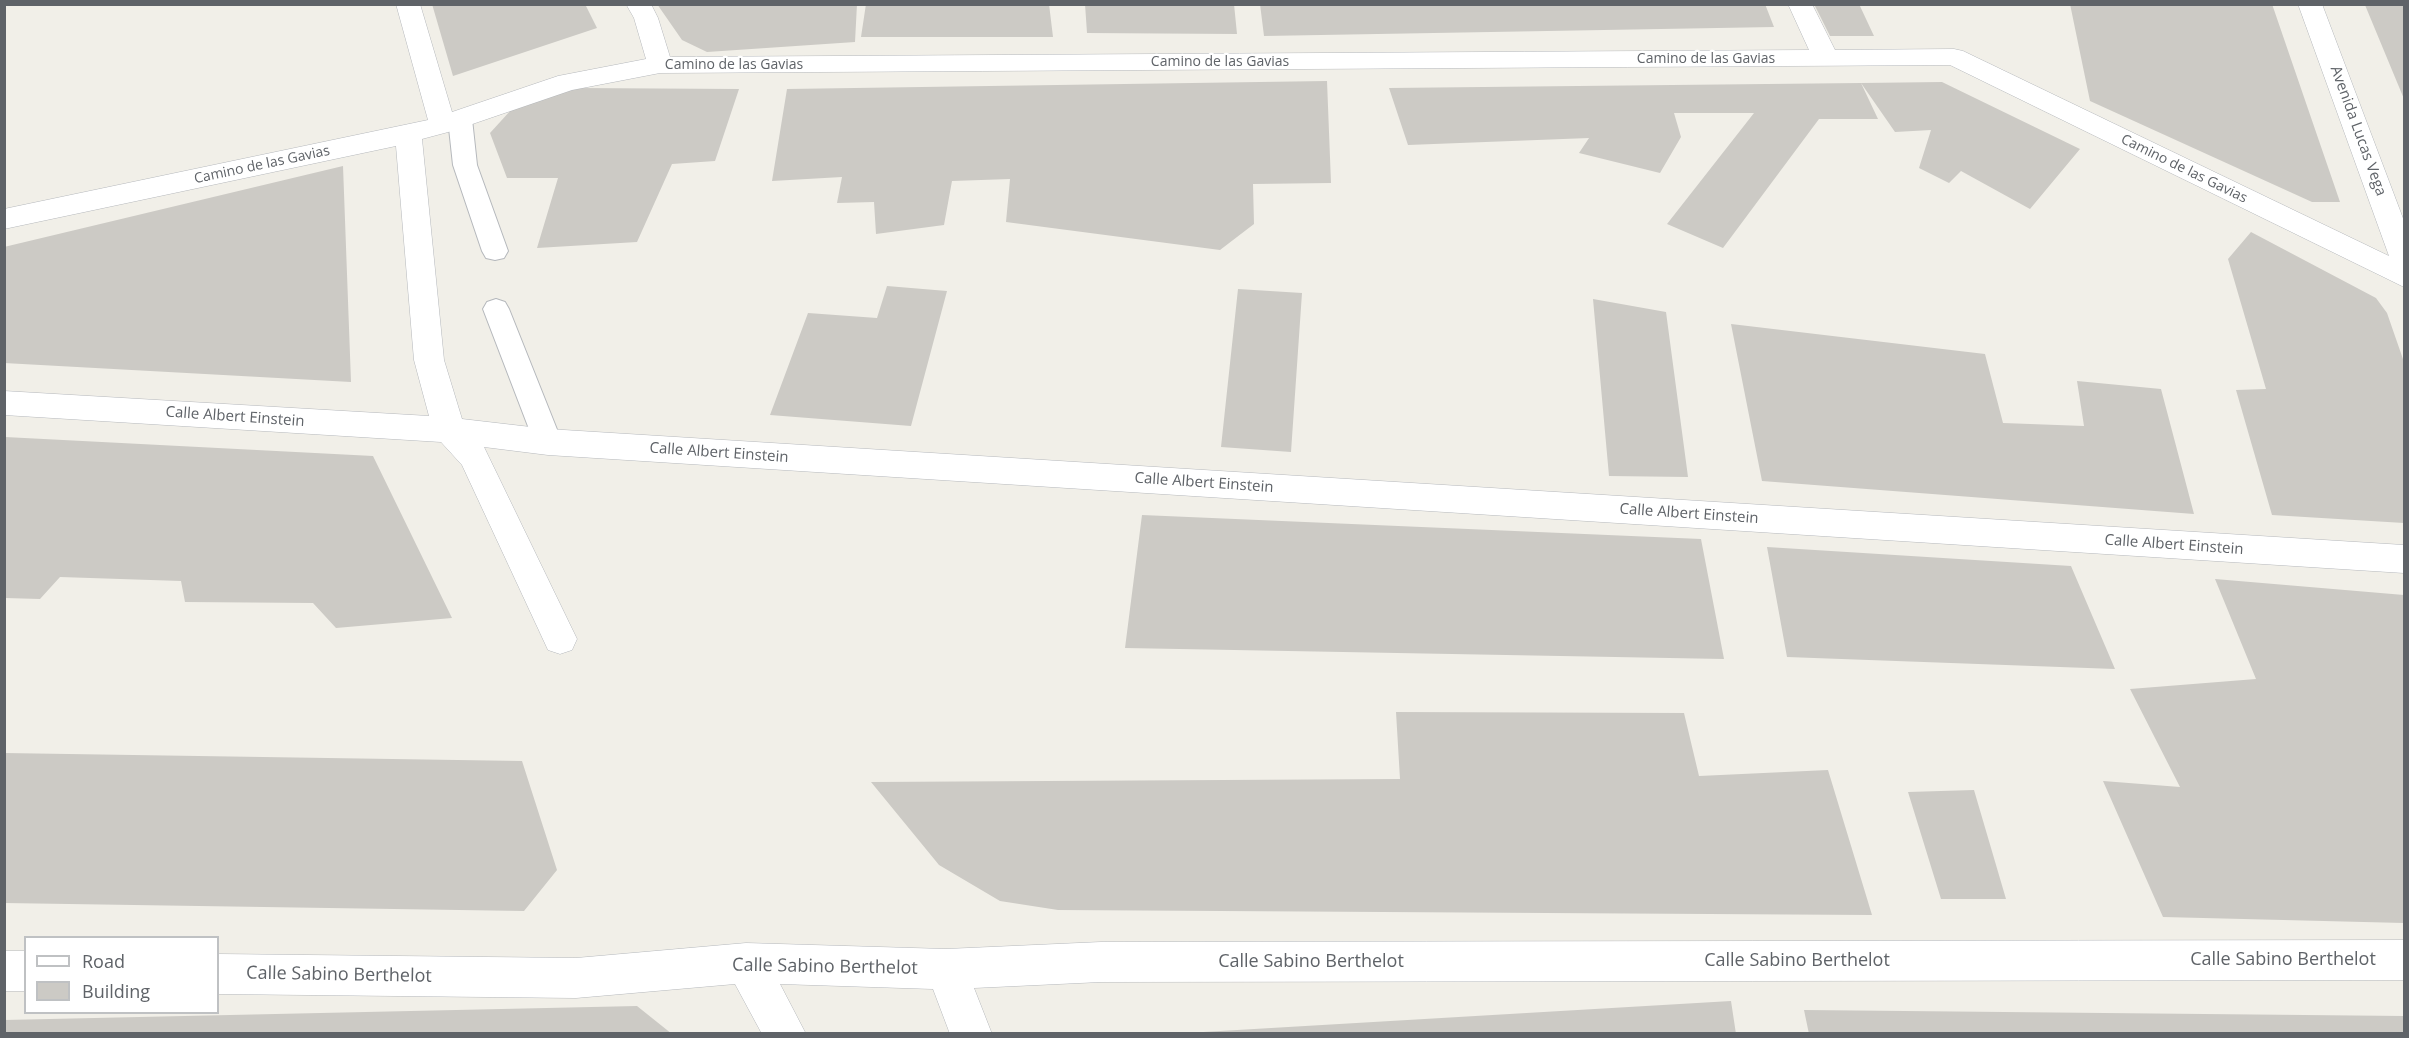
<!DOCTYPE html>
<html>
<head>
<meta charset="utf-8">
<style>
	body { margin:0 }
	#map { position:relative; width:2409px; height:1038px; overflow:hidden; background:#f1efe8; font-family:"Open Sans",sans-serif }
	canvas { display:block }
	.frame { position:absolute; inset:0; border:6px solid #5f6368; pointer-events:none }
	.legend { position:absolute; left:24px; top:936px; width:195px; height:78px; box-sizing:border-box; background:#fff; border:2px solid #bfc1c3; margin:0; padding:8px 10px; list-style:none; font-size:18px; color:#5f6368 }
	.legend li { display:flex; align-items:center; gap:12px; height:30px }
	.legend b { width:30px; border:2px solid #bfc1c3 }
</style>
</head>
<body>
<div id="map">
<canvas width="2409" height="1038"></canvas>
<div class="frame"></div>
<ul class="legend">
<li><b style="height:8px;background:#fff"></b>Road</li>
<li><b style="height:16px;background:#cccac5"></b>Building</li>
</ul>
</div>
<script>
const ctx = document.querySelector('canvas').getContext('2d');
ctx.lineJoin = 'round';
function fillPath(path, color) {
  ctx.fillStyle = color;
  ctx.fill(path, 'evenodd');
}
function shape(rows) {
  const path = new Path2D();
  for (const r of rows) {
    path.moveTo(r[0], r[1]);
    for (let i = 2; i < r.length; i += 2) path.lineTo(r[i], r[i + 1]);
  }
  return path;
}
function strokePath(path, color, width, dash) {
  ctx.strokeStyle = color;
  ctx.lineWidth = width;
  ctx.lineCap = dash ? 'butt' : 'round';
  ctx.setLineDash(dash || []);
  ctx.stroke(path);
}
function label(font, color, halo, rows, align = 'center') {
  ctx.font = font + ' "Open Sans",sans-serif';
  ctx.lineWidth = 4.5;
  ctx.setLineDash([]);
  ctx.textBaseline = 'middle';
  ctx.strokeStyle = halo;
  ctx.fillStyle = color;
  for (const [text, x, y, turn = 0] of rows) {
    ctx.save();
    ctx.translate(x, y);
    ctx.rotate((+turn || 0) * Math.PI / 180);
    ctx.textAlign = isNaN(turn) ? turn : align;
    if (halo) ctx.strokeText(text, 0, 0);
    ctx.fillText(text, 0, 0);
    ctx.restore();
  }
}
fillPath(shape([
	[432,4,585,4,597,28,453,76],
	[657,4,857,4,855,42,707,52,682,40],
	[866,4,1049,4,1053,37,861,37],
	[1085,4,1234,4,1237,34,1087,33],
	[1260,4,1765,4,1774,27,1264,36],
	[1814,4,1859,4,1874,36,1830,36],
	[2070,4,2272,4,2340,202,2312,202,2090,101],
	[2365,5,2404,5,2404,99],
	[1327,81,1331,183,1253,184,1254,224,1220,250,1006,222,1010,179,952,181,944,225,876,234,874,202,837,203,842,177,772,181,787,89],
	[1942,82,2080,149,2030,209,1961,171,1949,183,1919,168,1931,130,1895,132,1861,83],
	[1861,83,1878,119,1819,119,1723,248,1667,224,1754,113,1674,113,1681,137,1660,173,1579,153,1589,138,1408,145,1389,88],
	[576,88,739,89,715,161,672,164,637,242,537,248,558,178,507,178,490,133,511,110],
	[343,166,351,382,4,363,4,247],
	[2251,232,2376,298,2387,313,2404,362,2404,523,2272,515,2236,390,2266,389,2228,259],
	[887,286,947,291,911,426,770,415,808,313,877,318],
	[1238,289,1302,293,1291,452,1221,447],
	[1593,299,1666,312,1688,477,1609,476],
	[1731,324,1985,354,2003,423,2084,426,2077,381,2161,389,2194,514,1762,481],
	[5,437,373,456,452,618,336,628,313,603,185,602,181,581,60,577,40,599,5,598],
	[1142,515,1701,539,1724,659,1125,648],
	[1767,547,2071,566,2115,669,1787,657],
	[2215,579,2404,595,2404,923,2163,917,2103,781,2180,787,2130,689,2256,679],
	[1396,712,1684,713,1699,776,1828,770,1872,915,1058,910,1000,901,939,865,871,782,1400,779],
	[4,753,522,761,557,870,524,911,4,903],
	[1974,790,2006,899,1941,899,1908,792],
	[1731,1001,1736,1034,1203,1034,1203,1032],
	[637,1006,672,1034,4,1034,4,1020],
	[1804,1010,2404,1016,2404,1034,1809,1034]
]), '#cccac5');
const lane = shape([
	[460,111,468,113,472,119,477,165,508,251,504,258,495,260,486,258,482,251,453,165,448,119,452,113,460,111],
	[496,299,505,302,509,309,562,442,558,450,548,453,538,450,534,442,483,309,487,302,496,299]
]);
const street = shape([
	[396,4,420,4,452,112,558,76,646,59,634,18,626,4,651,4,658,18,670,57,1809,50,1788,4,1812,4,1835,50,1954,49,1963,51,2389,256,2298,4,2322,4,2404,221,2404,287,1950,65,660,73,572,90,452,131,422,139,444,360,462,419,548,429,2404,545,2404,573,548,455,484,447,577,639,572,650,560,654,548,650,462,465,441,442,4,415,4,391,429,416,414,360,396,146,4,229,4,209,428,120,396,4],
	[2404,940,2404,980,1101,982,974,988,992,1034,950,1034,933,989,780,984,806,1034,762,1034,735,984,576,998,218,994,218,954,576,958,746,943,946,949,1101,942,2404,940],
	[4,951,26,951,26,991,4,991,4,951]
]);
strokePath(lane, '#b5b8bc', 2);
strokePath(street, '#b5b8bc', 1);
fillPath(lane, '#fff');
fillPath(street, '#fff');
label('14px', '#5f6368', '#fff', [
	["Camino de las Gavias",1706,59],
	["Camino de las Gavias",1220,62],
	["Camino de las Gavias",734,65],
	["Camino de las Gavias",262,165,-12],
	["Camino de las Gavias",2184,169,26]
]);
label('15px', '#5f6368', '#fff', [
	["Avenida Lucas Vega",2358,131,70],
	["Calle Albert Einstein",235,417,4],
	["Calle Albert Einstein",719,453,4],
	["Calle Albert Einstein",1204,483,4],
	["Calle Albert Einstein",1689,514,4],
	["Calle Albert Einstein",2174,545,4]
]);
label('18px', '#5f6368', '#fff', [
	["Calle Sabino Berthelot",2283,960],
	["Calle Sabino Berthelot",1797,961],
	["Calle Sabino Berthelot",1311,962],
	["Calle Sabino Berthelot",825,967,1],
	["Calle Sabino Berthelot",339,975,1]
]);
</script>
</body>
</html>
